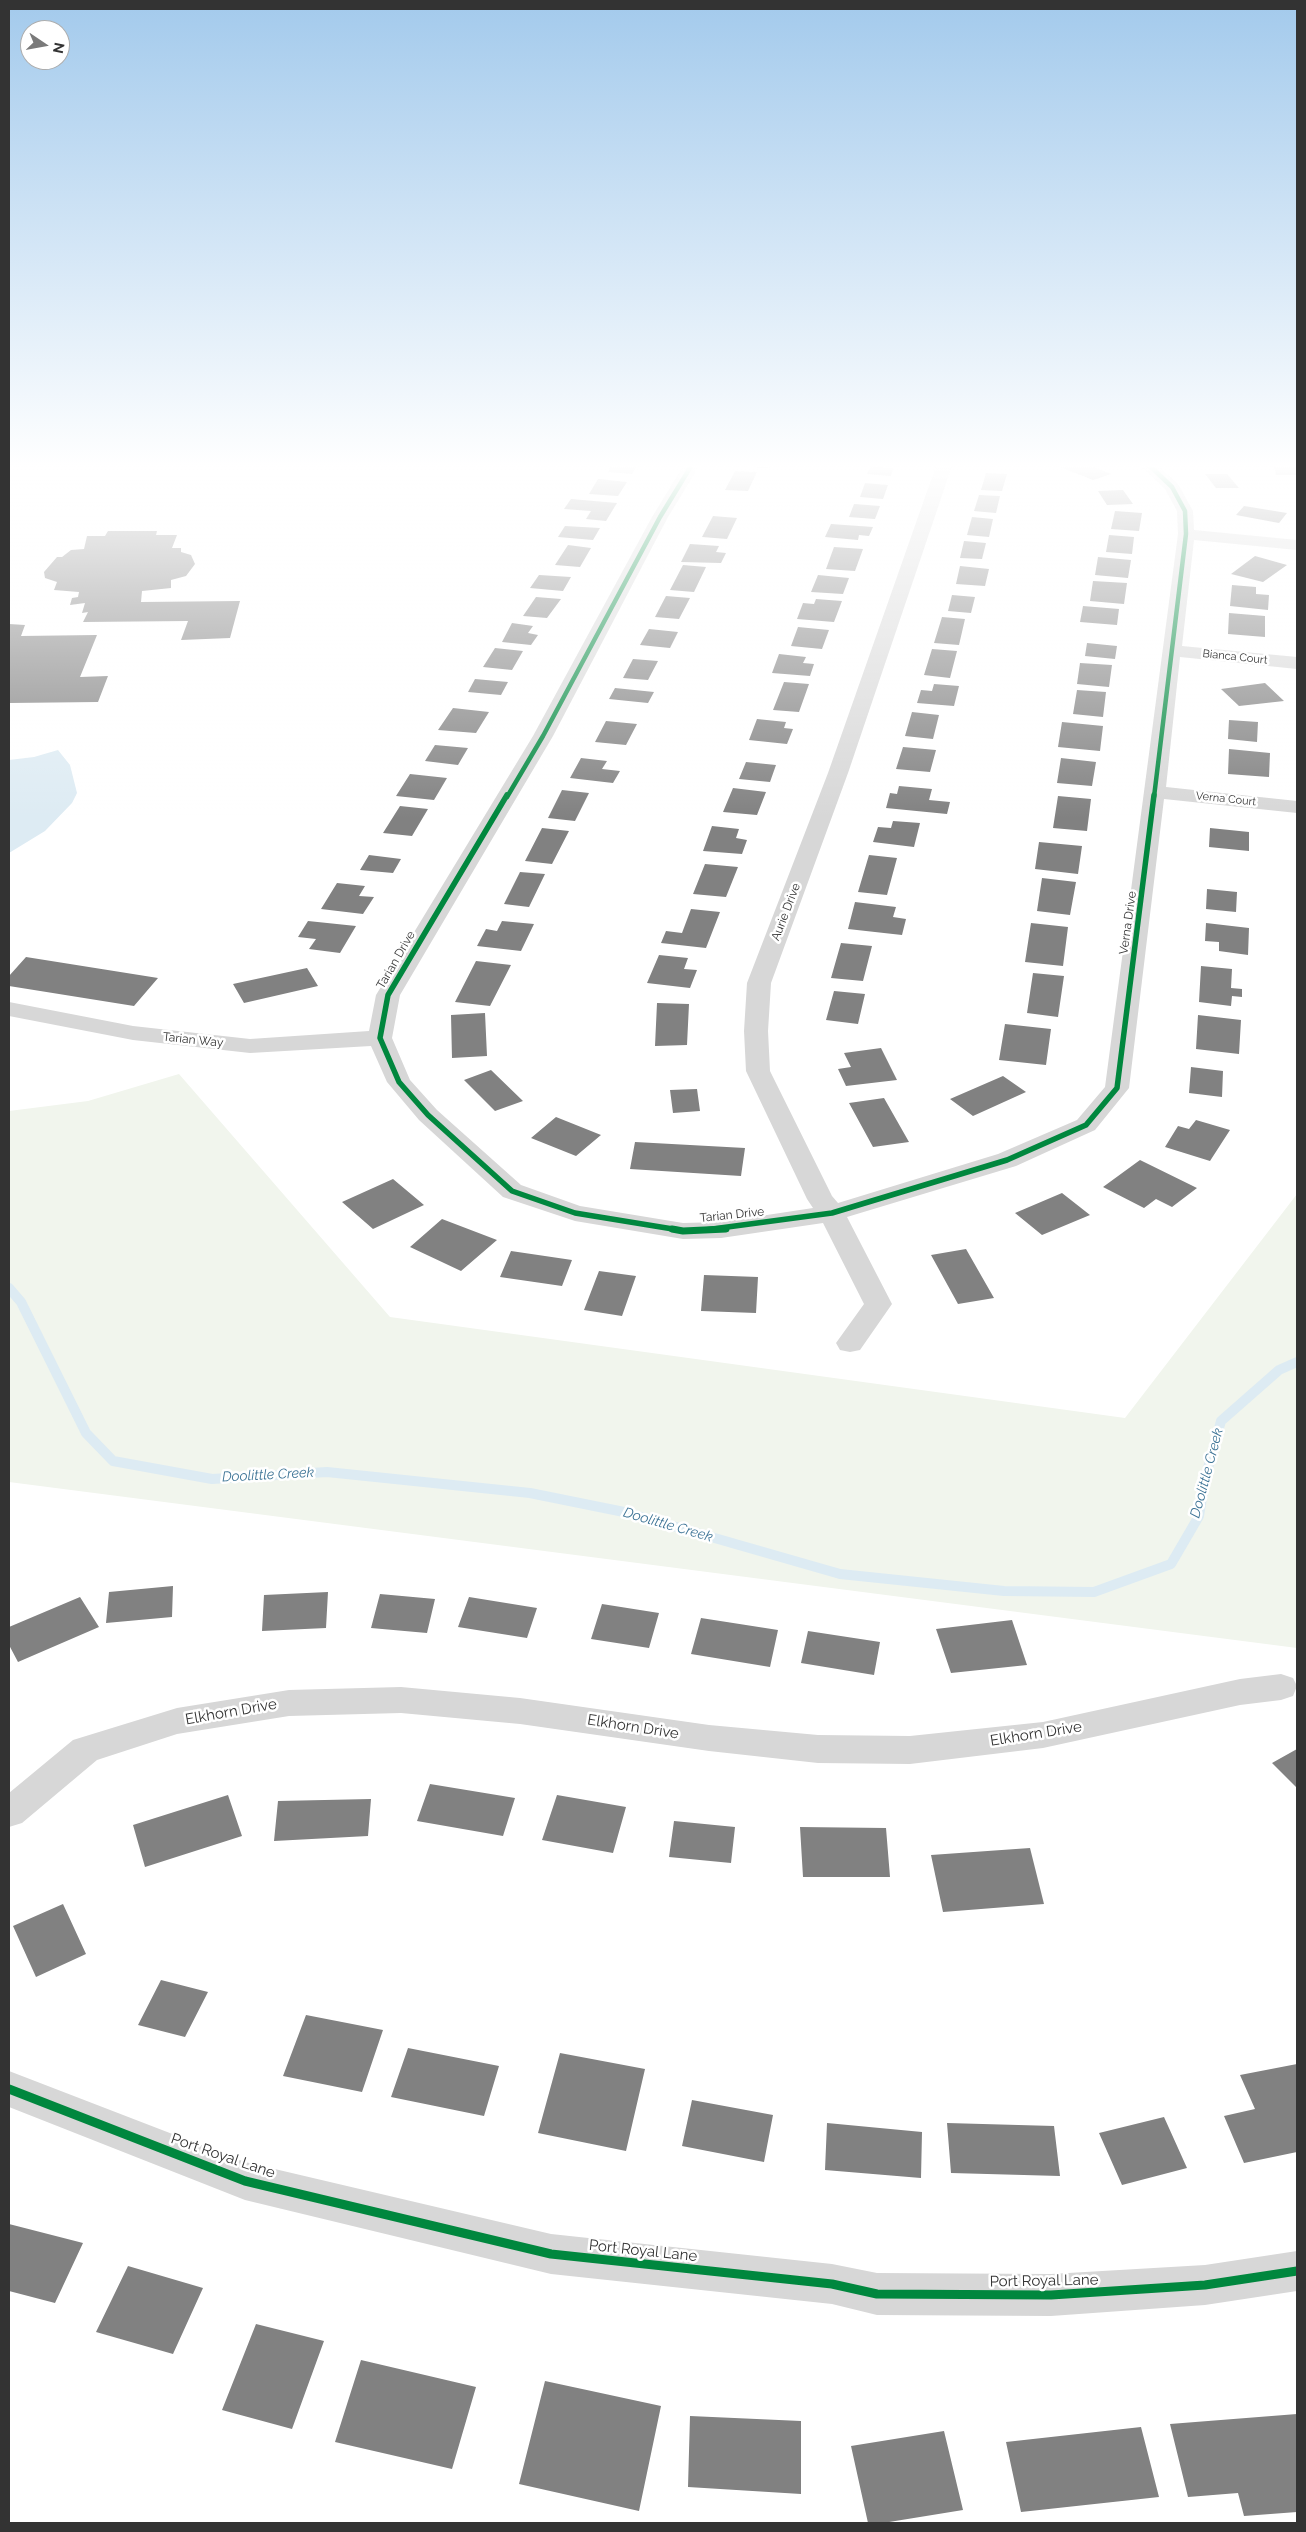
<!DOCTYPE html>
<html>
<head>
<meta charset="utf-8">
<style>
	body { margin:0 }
	#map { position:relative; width:1306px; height:2532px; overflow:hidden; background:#fff; font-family:Raleway,sans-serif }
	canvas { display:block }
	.frame { position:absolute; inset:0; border:10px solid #333; pointer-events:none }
	.north { position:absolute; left:20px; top:20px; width:50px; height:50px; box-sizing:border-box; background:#fff; border:1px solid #adadad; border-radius:50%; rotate:102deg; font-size:14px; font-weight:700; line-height:20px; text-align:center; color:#333 }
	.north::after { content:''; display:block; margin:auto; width:18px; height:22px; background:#7a7a7a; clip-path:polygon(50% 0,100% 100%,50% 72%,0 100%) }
</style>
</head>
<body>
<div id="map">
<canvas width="1306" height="2532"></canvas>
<div class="frame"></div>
<div class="north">N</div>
</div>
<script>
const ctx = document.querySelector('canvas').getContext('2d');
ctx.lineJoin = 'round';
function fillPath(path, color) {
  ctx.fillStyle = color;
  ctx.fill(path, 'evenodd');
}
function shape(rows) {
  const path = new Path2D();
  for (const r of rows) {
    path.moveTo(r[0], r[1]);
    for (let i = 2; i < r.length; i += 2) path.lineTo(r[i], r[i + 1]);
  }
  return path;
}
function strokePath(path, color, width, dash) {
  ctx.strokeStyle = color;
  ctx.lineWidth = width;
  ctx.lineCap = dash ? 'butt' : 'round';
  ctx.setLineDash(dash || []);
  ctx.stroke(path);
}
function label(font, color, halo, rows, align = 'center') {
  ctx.font = font + ' Raleway,sans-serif';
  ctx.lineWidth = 5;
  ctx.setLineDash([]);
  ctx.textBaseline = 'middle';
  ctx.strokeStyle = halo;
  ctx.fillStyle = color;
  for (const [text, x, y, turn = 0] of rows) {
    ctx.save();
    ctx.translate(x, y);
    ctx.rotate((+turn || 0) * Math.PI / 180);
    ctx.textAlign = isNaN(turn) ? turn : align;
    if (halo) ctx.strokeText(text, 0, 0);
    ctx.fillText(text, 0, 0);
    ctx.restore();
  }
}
fillPath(shape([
	[179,1074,390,1317,1125,1418,1297,1194,1297,1648,9,1482,9,1111,88,1101]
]), '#f1f5ed');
fillPath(shape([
	[58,750,70,765,77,793,72,803,45,831,9,853,9,760,34,757]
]), '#ddebf3');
strokePath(shape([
	[9,1288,21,1302,86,1433,113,1461,212,1479,327,1472,530,1493,624,1512,840,1574,1004,1591,1094,1592,1171,1564,1199,1516,1205,1479,1221,1421,1279,1370,1297,1362]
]), '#ddebf3', 10);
fillPath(shape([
	[613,463,638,463,632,474,608,472],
	[748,463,772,463,770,468,746,467],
	[1059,463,1084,463,1111,474,1093,480,1055,465],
	[1274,466,1297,466,1297,475,1276,475],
	[870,467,893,468,891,476,867,474],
	[735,471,757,472,748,491,725,490],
	[986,473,1007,474,1002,491,981,490],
	[1205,474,1227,474,1239,488,1216,488],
	[598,479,627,482,618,496,589,494],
	[865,483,888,485,883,499,860,497],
	[1123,490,1133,504,1107,505,1098,491],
	[979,495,1000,496,996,513,974,511],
	[571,499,617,503,606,521,586,519,591,511,564,509],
	[854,504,880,506,875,519,849,517],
	[1244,506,1287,513,1279,523,1236,515],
	[1115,511,1142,513,1139,531,1111,529],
	[713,516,737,518,727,539,702,537],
	[972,517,993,519,989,537,967,535],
	[831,524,873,527,869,536,859,535,858,540,825,537],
	[565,526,600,528,593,540,558,537],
	[108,531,157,531,156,535,177,535,172,548,181,548,181,552,191,555,195,564,186,576,171,580,171,588,142,591,141,602,240,601,230,638,181,640,188,621,83,622,88,612,82,613,85,603,70,605,72,598,78,597,79,592,54,590,57,582,45,578,44,572,57,557,62,557,71,550,84,549,87,536,105,536],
	[1109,535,1134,537,1132,554,1106,552],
	[964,541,986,543,982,559,960,558],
	[690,544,719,546,716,552,726,553,721,563,681,562],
	[568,545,591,548,580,567,555,565],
	[834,547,863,549,855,571,826,569],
	[1255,556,1287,565,1263,582,1231,574],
	[1098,557,1131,560,1128,578,1095,575],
	[683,565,706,567,694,592,670,590],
	[960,566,989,569,985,586,956,584],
	[539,575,571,577,563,591,530,588],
	[818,575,849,578,843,594,811,592],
	[1093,581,1127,583,1124,604,1090,601],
	[1232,585,1256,587,1256,594,1269,595,1268,610,1230,606],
	[952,595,975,597,971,613,948,611],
	[666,596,690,598,679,619,655,617],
	[536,597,561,599,547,618,523,616],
	[816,599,842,601,834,622,797,619,803,603,814,604],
	[1083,606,1119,609,1117,625,1080,622],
	[1229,613,1265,616,1265,637,1228,634],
	[942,617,965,619,959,645,934,643],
	[512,623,533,626,528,633,538,635,531,645,502,642],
	[9,624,25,625,21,636,97,635,80,677,108,676,98,702,9,703],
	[798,627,829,630,822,649,791,646],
	[649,629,678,632,670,648,640,645],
	[1087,643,1117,646,1115,659,1085,656],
	[495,648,523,651,512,670,483,667],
	[932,649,957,651,950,678,924,675],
	[779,654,806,657,803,663,814,664,810,676,772,673],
	[633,659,658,661,648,680,623,678],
	[1080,663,1112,665,1109,687,1077,684],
	[475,679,508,682,501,695,468,692],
	[784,682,809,684,799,712,773,710],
	[1265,683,1284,701,1239,706,1221,689],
	[934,684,959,686,954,706,917,703,921,690,932,691],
	[615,688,654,692,648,703,609,699],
	[1077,690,1106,692,1103,717,1073,714],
	[453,708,489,712,476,733,438,730],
	[912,712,939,715,933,739,905,736],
	[757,719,786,722,784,728,793,729,787,744,749,740],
	[1229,720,1258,722,1257,742,1228,739],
	[606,721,637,724,626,745,595,742],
	[1062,722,1103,726,1100,751,1058,747],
	[435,745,468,748,458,765,425,761],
	[903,747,936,750,930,772,896,769],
	[1229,749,1270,753,1269,777,1228,774],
	[581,758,607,761,602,769,620,771,613,783,570,778],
	[1061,758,1096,762,1092,786,1057,783],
	[746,762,776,765,770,782,739,779],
	[410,774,447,778,434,800,396,796],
	[899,786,932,789,929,800,950,802,947,814,886,808,890,793,897,794],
	[733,788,766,792,757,815,723,812],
	[562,790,589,793,575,821,548,818],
	[1058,796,1091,799,1087,831,1053,828],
	[400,806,428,809,412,836,383,833],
	[893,821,920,823,914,847,873,842,878,827,891,828],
	[712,826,739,829,736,838,747,840,742,854,703,851],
	[542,828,569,831,552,864,525,861],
	[1210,828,1249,832,1249,851,1209,847],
	[1039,842,1082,846,1078,874,1035,869],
	[369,855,401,859,393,873,360,870],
	[869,855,897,858,887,895,858,892],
	[705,864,738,867,726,897,693,894],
	[520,872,545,874,529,907,504,904],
	[1042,878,1076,882,1070,915,1037,911],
	[337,883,365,886,359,896,374,897,363,914,321,909],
	[1207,889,1237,892,1236,912,1206,909],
	[855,902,896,907,893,917,906,919,902,935,848,929],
	[691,909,720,912,706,948,661,943,666,931,682,933],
	[308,921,356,926,340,953,309,949,316,939,298,937],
	[502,921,534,924,521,951,477,946,486,929,497,931],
	[1031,923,1068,927,1063,966,1025,962],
	[1206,923,1249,928,1248,955,1219,951,1219,942,1205,941],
	[841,943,872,946,863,981,831,978],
	[659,955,688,958,684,969,697,970,690,988,647,983],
	[26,957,158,978,134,1006,9,986,9,976],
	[476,961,511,965,490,1006,455,1002],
	[1201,966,1232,969,1231,988,1242,989,1242,997,1232,996,1231,1006,1199,1002],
	[307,968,318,986,244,1003,233,984],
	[1033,973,1064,976,1058,1017,1027,1013],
	[834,991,865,994,858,1024,826,1020],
	[657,1003,689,1004,687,1045,655,1046],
	[485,1013,487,1056,452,1058,451,1015],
	[1198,1015,1241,1020,1239,1054,1196,1049],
	[1005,1024,1051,1029,1046,1065,999,1060],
	[881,1048,897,1080,846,1086,838,1069,851,1067,844,1053],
	[1191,1067,1223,1071,1222,1097,1189,1093],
	[491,1070,523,1101,495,1111,464,1080],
	[1003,1076,1026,1092,973,1116,950,1099],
	[697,1089,700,1111,673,1113,670,1090],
	[884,1098,909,1142,873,1147,849,1103],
	[556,1117,601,1135,576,1156,531,1138],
	[1196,1120,1230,1130,1210,1161,1165,1147,1178,1126,1189,1129],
	[635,1142,745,1148,741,1176,630,1169],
	[1140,1160,1197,1188,1172,1207,1156,1199,1144,1208,1103,1187],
	[393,1179,424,1205,373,1229,342,1202],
	[1062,1193,1090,1215,1042,1235,1015,1213],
	[442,1219,497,1240,461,1271,410,1247],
	[966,1249,994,1298,958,1304,931,1255],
	[511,1251,572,1260,562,1286,500,1277],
	[599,1271,636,1276,622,1316,584,1310],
	[704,1275,758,1277,756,1313,701,1311],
	[173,1586,172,1617,106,1623,109,1592],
	[328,1592,326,1628,262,1631,264,1595],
	[380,1594,435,1599,427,1633,371,1628],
	[80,1597,99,1627,18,1662,9,1645,9,1627],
	[469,1597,537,1608,527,1638,458,1627],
	[602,1604,659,1613,649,1648,591,1639],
	[701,1618,778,1630,770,1667,691,1654],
	[1012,1620,1027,1665,951,1673,936,1629],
	[808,1631,880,1642,874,1675,801,1663],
	[1297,1749,1297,1788,1272,1763],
	[430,1784,515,1798,503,1836,417,1821],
	[228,1795,242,1836,145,1867,133,1825],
	[557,1795,626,1807,613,1853,542,1840],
	[371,1799,368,1836,274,1841,278,1801],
	[674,1821,735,1827,731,1863,669,1857],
	[800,1827,886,1828,890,1877,803,1877],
	[1030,1848,1044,1904,943,1912,931,1855],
	[63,1904,86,1954,36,1977,13,1926],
	[161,1980,208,1992,185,2037,138,2025],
	[306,2015,383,2030,362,2092,283,2076],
	[408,2048,499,2066,484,2116,391,2097],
	[560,2053,645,2069,626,2151,538,2133],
	[1297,2064,1297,2152,1244,2163,1224,2116,1255,2109,1240,2075],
	[692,2100,773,2115,764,2162,682,2146],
	[1164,2117,1187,2168,1122,2185,1099,2133],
	[827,2123,922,2132,921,2178,825,2170],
	[947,2123,1054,2126,1060,2176,951,2173],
	[9,2224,83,2243,55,2303,9,2291],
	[128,2266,203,2288,173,2354,96,2332],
	[256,2324,324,2341,292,2429,222,2410],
	[361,2360,476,2387,452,2469,335,2442],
	[545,2381,661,2406,639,2511,519,2484],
	[1297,2414,1297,2512,1244,2516,1238,2493,1188,2497,1170,2424],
	[690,2416,801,2421,801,2494,688,2487],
	[1141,2427,1159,2497,1021,2512,1006,2442],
	[944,2431,963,2510,883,2523,868,2523,851,2446]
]), '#818181');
fillPath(shape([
	[685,463,701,463,668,517,553,736,400,995,392,1038,410,1080,437,1110,521,1185,580,1206,683,1223,721,1222,813,1208,807,1199,746,1071,744,1031,747,983,828,773,937,463,953,463,848,773,771,983,768,1031,770,1071,832,1196,838,1203,998,1154,1077,1120,1105,1087,1178,534,1177,511,1165,489,1144,469,1133,463,1156,463,1178,484,1193,511,1194,530,1297,540,1297,550,1194,540,1182,646,1297,657,1297,669,1180,657,1166,787,1297,801,1297,813,1164,799,1129,1088,1095,1130,1016,1166,847,1217,892,1304,860,1350,850,1352,840,1350,836,1343,864,1304,823,1223,721,1238,683,1239,575,1221,503,1197,419,1120,387,1082,371,1046,250,1053,133,1040,9,1016,9,1002,133,1026,250,1039,369,1031,376,995,533,736,652,517,685,463],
	[1281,1674,1293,1678,1297,1686,1293,1696,1281,1700,1240,1705,1043,1748,910,1764,818,1763,709,1751,520,1724,401,1713,289,1716,177,1734,97,1760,22,1823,9,1827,9,1793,73,1740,177,1708,289,1690,401,1687,520,1698,709,1725,818,1735,910,1736,1043,1722,1240,1679,1281,1674],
	[9,2071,245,2162,551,2234,832,2264,877,2273,1051,2274,1205,2265,1297,2251,1297,2291,1205,2305,1051,2316,877,2315,832,2304,551,2274,245,2200,9,2107,9,2071]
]), '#d7d7d7');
strokePath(shape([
	[1141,463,1150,466,1172,487,1185,511,1186,534,1154,797],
	[507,797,543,736,660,517,693,463]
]), '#00873e', 4.5);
strokePath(shape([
	[507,795,388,995,380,1038,399,1082,428,1115,512,1191,575,1213,679,1230],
	[705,1230,832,1213,1007,1160,1086,1125,1117,1088,1154,795]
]), '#00873e', 5.5);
strokePath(shape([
	[672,1229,683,1231,726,1229]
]), '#00873e', 7);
strokePath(shape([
	[9,2089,245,2181,551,2254,832,2284,877,2294,1051,2295,1205,2285,1297,2271]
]), '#00873e', 9);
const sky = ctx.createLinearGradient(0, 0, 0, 818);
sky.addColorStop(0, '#a3caec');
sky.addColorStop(0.57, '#fff');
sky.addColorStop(1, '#ffffff00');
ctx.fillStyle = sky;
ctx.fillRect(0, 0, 1306, 818);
label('11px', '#333', '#fff', [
	["Bianca Court",1235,657,6],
	["Verna Court",1226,799,6]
]);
label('12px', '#333', '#fff', [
	["Aurie Drive",786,912,-69],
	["Verna Drive",1128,923,-82],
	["Tarian Drive",396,960,-60],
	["Tarian Way",193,1040,6],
	["Tarian Drive",732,1215,-6]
]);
label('italic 14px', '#3f7597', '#fff', [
	["Doolittle Creek",1207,1473,-75],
	["Doolittle Creek",268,1475,-3],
	["Doolittle Creek",668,1525,16]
]);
label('15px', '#333', '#fff', [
	["Elkhorn Drive",231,1712,-10],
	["Elkhorn Drive",633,1727,9],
	["Elkhorn Drive",1036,1734,-9],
	["Port Royal Lane",223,2156,19],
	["Port Royal Lane",643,2251,6],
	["Port Royal Lane",1044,2281,-1]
]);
</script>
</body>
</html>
